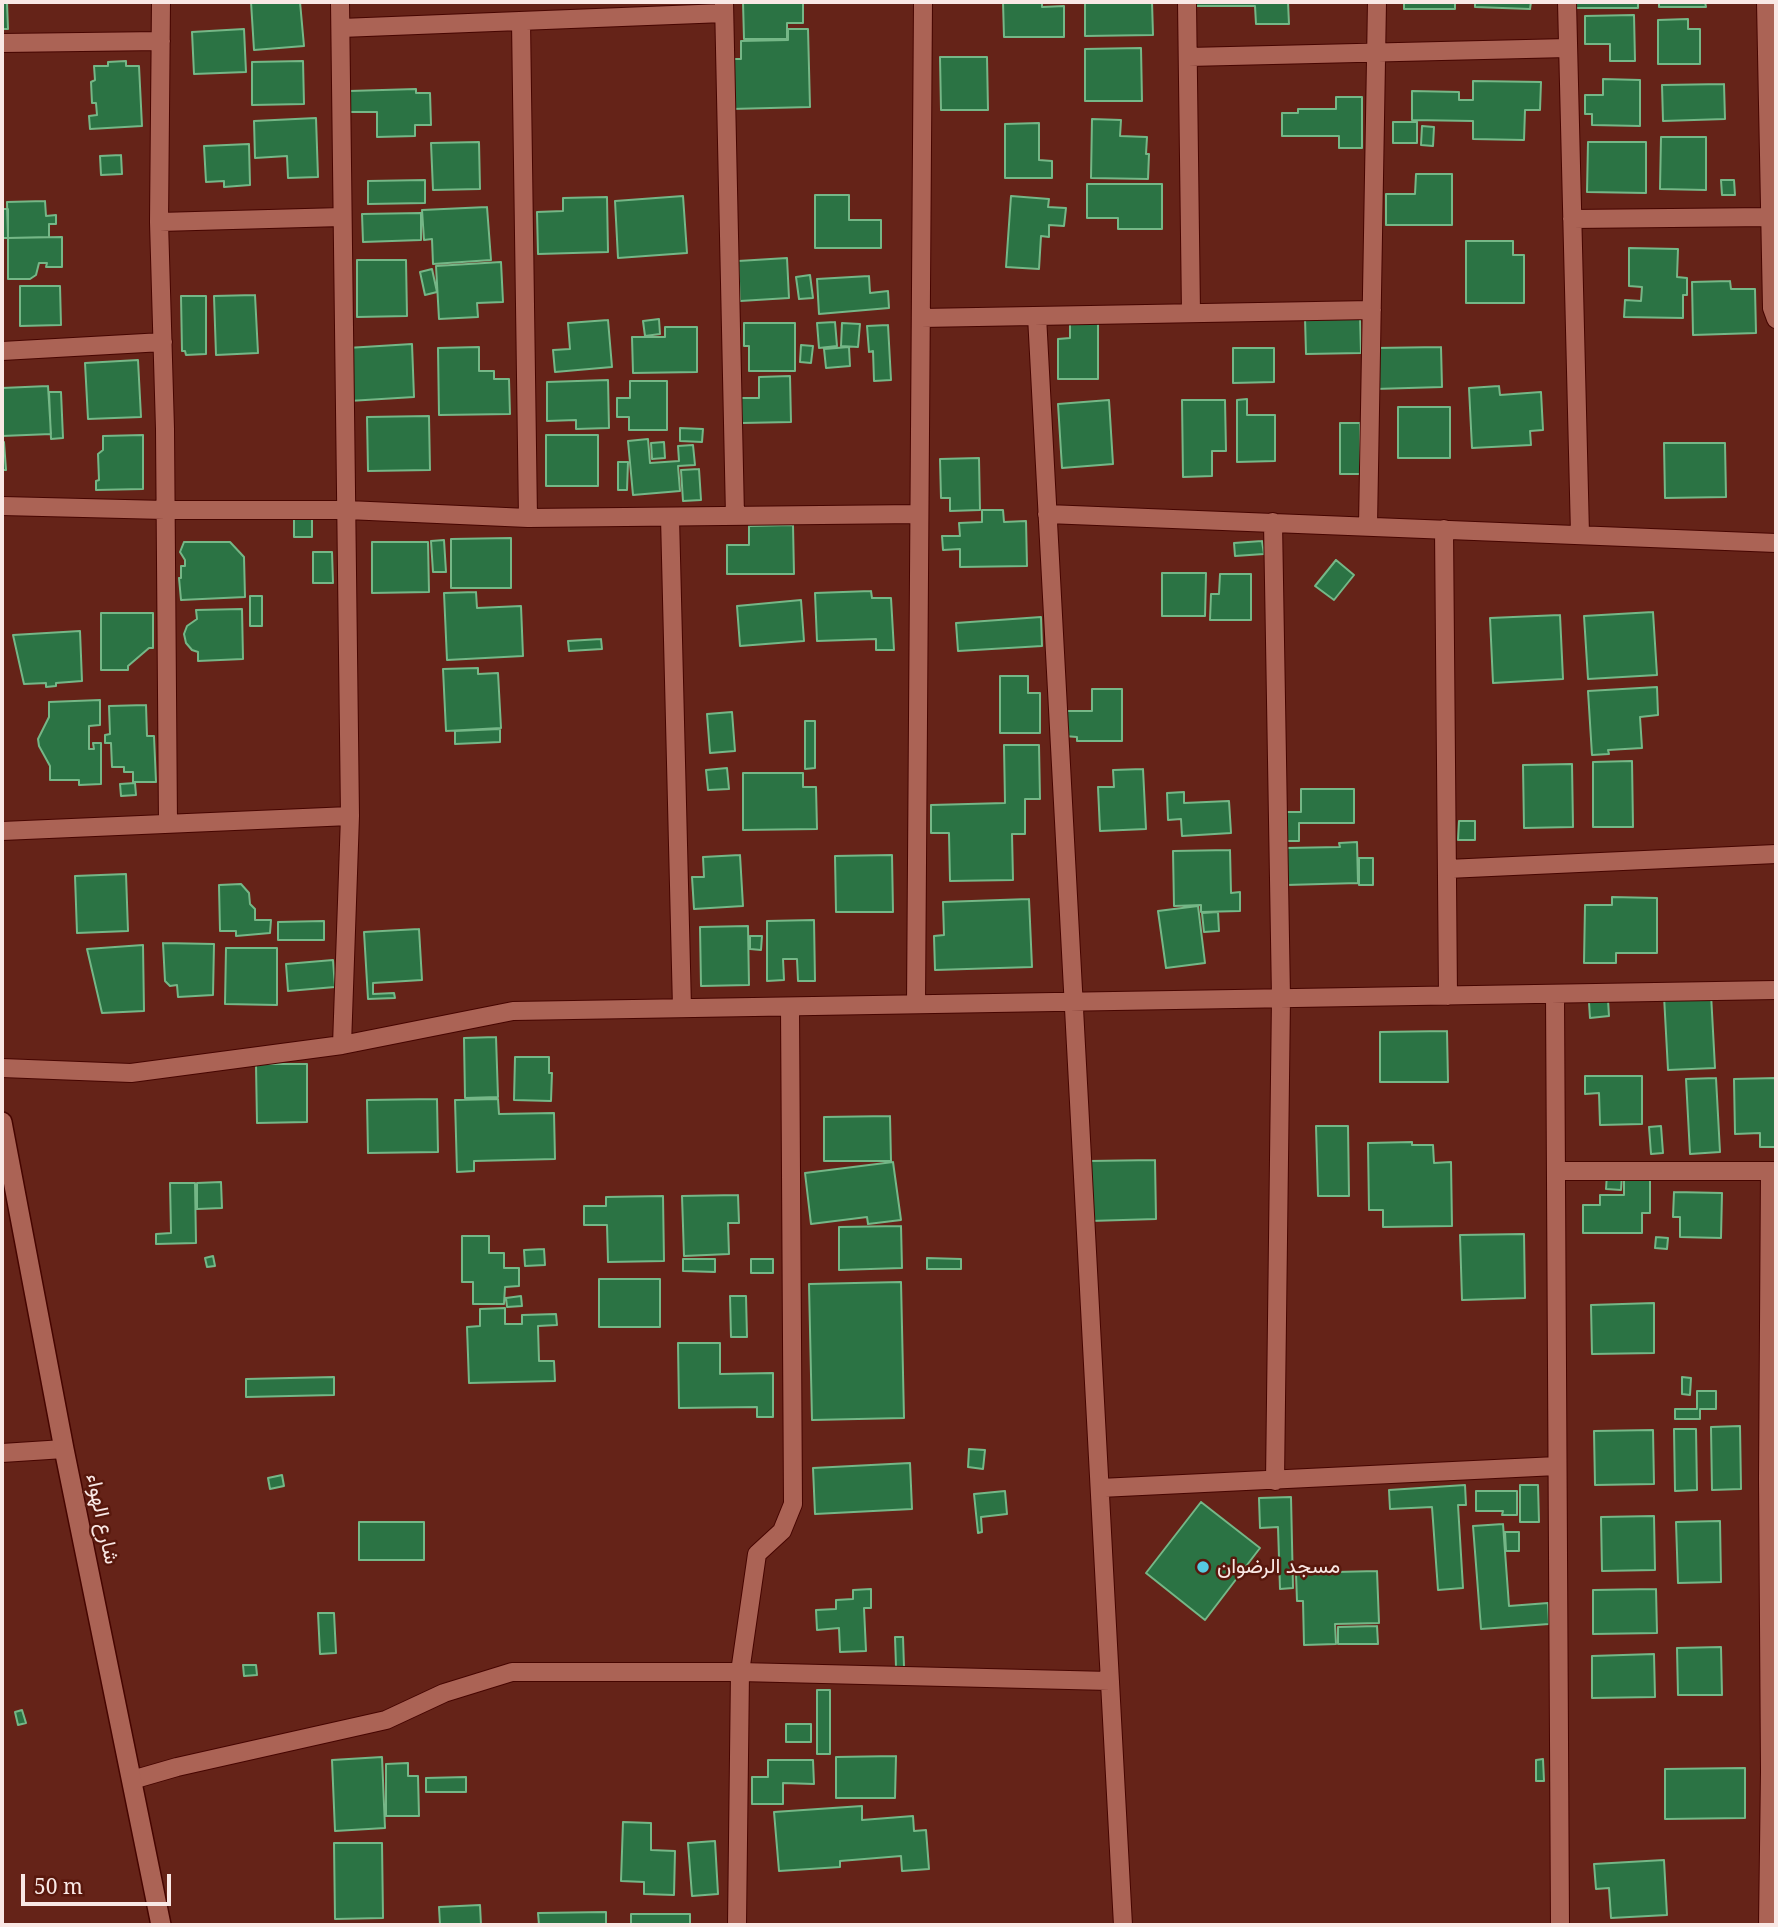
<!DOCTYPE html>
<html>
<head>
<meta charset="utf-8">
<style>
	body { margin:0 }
	#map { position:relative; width:1778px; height:1927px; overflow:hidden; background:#652318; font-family:"Noto Serif",serif }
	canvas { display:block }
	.frame { position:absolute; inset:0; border:4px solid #f9e8e5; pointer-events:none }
	.scale { position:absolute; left:21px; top:1874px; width:150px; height:32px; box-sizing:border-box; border:4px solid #f9e8e5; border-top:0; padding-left:9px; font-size:21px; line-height:24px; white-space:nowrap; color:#f9e8e5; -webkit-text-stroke:5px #58180d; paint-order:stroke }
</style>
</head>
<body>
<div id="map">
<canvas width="1778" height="1927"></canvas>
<div class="frame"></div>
<div class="scale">50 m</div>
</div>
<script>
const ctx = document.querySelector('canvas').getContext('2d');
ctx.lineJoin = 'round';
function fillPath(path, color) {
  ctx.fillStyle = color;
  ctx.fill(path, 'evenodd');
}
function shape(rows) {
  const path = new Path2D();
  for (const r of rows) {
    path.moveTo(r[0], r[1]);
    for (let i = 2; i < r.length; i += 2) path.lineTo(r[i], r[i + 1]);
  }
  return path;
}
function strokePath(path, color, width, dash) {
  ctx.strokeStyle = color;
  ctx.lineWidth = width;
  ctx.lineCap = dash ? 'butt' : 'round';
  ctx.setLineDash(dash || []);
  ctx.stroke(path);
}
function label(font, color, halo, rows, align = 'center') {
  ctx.font = font + ' "Noto Serif",Vazirmatn,serif';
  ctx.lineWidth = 5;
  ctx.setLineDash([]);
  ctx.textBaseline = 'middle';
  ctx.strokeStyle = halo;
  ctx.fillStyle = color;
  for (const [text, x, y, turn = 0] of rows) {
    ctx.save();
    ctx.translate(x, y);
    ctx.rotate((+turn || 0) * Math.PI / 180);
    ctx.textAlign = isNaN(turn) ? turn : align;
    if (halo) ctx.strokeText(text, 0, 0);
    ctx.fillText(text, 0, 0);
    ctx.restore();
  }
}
const building = shape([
	[2,2,7,2,8,29,2,29,2,2],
	[251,2,300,2,304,46,254,50,251,2],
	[743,2,803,2,803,23,787,23,787,39,744,39,743,2],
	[1003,2,1042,2,1042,7,1064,6,1064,37,1004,37,1003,2],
	[1085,2,1152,2,1153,35,1085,36,1085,2],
	[1195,2,1288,2,1289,24,1256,24,1255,6,1195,6,1195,2],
	[1404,2,1455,2,1455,9,1404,9,1404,2],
	[1475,2,1531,2,1530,9,1475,7,1475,2],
	[1572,2,1638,2,1638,8,1572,8,1572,2],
	[1659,2,1705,2,1706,7,1659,7,1659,2],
	[1634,15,1635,61,1610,61,1610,44,1585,44,1585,16,1634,15],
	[1688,19,1688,29,1700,29,1700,64,1658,64,1658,20,1688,19],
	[244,29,246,72,194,74,192,32,244,29],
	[788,29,808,29,810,107,731,109,730,59,741,59,741,41,788,40,788,29],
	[1141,48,1142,101,1085,101,1085,49,1141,48],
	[940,57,987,57,988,110,941,110,940,57],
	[126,61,126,66,139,66,142,126,90,129,89,116,97,115,96,103,92,103,91,82,95,80,94,66,108,66,108,62,126,61],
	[303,61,304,104,252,105,252,62,303,61],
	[1603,79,1640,80,1640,126,1592,125,1592,114,1585,114,1585,95,1603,95,1603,79],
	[1473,81,1541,82,1540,110,1525,110,1524,140,1473,139,1473,121,1412,120,1412,91,1459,92,1459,100,1473,100,1473,81],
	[1724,84,1725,119,1663,121,1662,85,1724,84],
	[416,89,416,93,430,93,431,125,415,125,415,136,377,137,377,112,349,112,349,91,416,89],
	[1336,97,1362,97,1362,148,1339,148,1339,136,1282,136,1282,113,1298,113,1298,109,1336,109,1336,97],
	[316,118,318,177,288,178,287,156,255,158,254,121,316,118],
	[1092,119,1121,120,1120,136,1147,137,1146,154,1149,154,1148,179,1091,178,1092,119],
	[1393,122,1417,122,1417,143,1393,143,1393,122],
	[1039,123,1039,160,1052,161,1052,178,1005,178,1005,124,1039,123],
	[1422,126,1434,127,1433,146,1421,145,1422,126],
	[1661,137,1706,137,1706,190,1660,189,1661,137],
	[479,142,480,189,433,190,431,143,479,142],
	[1588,142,1646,142,1646,193,1587,192,1588,142],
	[249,144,250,185,224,187,224,181,206,182,204,146,249,144],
	[121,155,122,174,101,175,100,156,121,155],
	[1416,174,1452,174,1452,225,1386,225,1386,194,1415,194,1416,174],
	[425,180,425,203,368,204,368,181,425,180],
	[1721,180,1734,180,1735,195,1722,195,1721,180],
	[1087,184,1162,184,1162,229,1118,229,1118,218,1087,218,1087,184],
	[815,195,849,195,849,220,881,220,881,248,815,248,815,195],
	[683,196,687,253,618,258,615,201,683,196],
	[1011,196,1049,199,1048,207,1066,208,1064,226,1049,225,1049,237,1041,236,1039,269,1006,267,1011,196],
	[607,197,608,252,538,254,537,212,563,211,563,198,607,197],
	[45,201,46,216,56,215,56,224,49,224,49,237,8,238,7,202,45,201],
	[487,207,491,260,433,264,432,239,424,240,422,210,487,207],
	[2,209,8,209,8,238,2,238,2,209],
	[421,213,421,240,363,242,362,214,421,213],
	[62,237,62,267,46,267,47,263,39,263,36,275,30,279,8,279,8,238,62,237],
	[1466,241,1513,241,1513,255,1524,255,1524,303,1466,303,1466,241],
	[1629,248,1678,249,1677,277,1687,278,1687,295,1683,295,1683,318,1624,317,1625,300,1641,301,1642,287,1629,286,1629,248],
	[787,258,789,298,740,301,738,261,787,258],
	[357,260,406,260,407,316,357,317,357,260],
	[501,262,503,302,477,303,478,317,439,319,436,266,501,262],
	[432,269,437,292,425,295,420,272,432,269],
	[810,275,813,298,799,299,796,277,810,275],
	[869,276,870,293,888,291,889,308,819,314,817,279,869,276],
	[1730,281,1731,289,1755,289,1756,333,1693,335,1692,282,1730,281],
	[20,286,60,286,61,325,20,326,20,286],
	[255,295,258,353,216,355,214,296,255,295],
	[181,296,206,296,206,354,186,355,185,351,182,351,181,296],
	[1360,317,1361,353,1306,354,1305,318,1360,317],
	[659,319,660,334,645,336,643,321,659,319],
	[608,320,612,367,555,372,553,350,570,349,568,323,608,320],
	[835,322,837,346,819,348,817,323,835,322],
	[744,323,795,323,795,371,749,371,749,346,744,346,744,323],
	[842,323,860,324,858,347,841,346,842,323],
	[1070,323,1098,323,1098,379,1058,379,1058,339,1070,338,1070,323],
	[888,325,891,380,874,381,873,351,869,352,867,326,888,325],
	[665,327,697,327,697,372,633,373,632,337,665,337,665,327],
	[412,344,414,397,349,401,347,348,412,344],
	[801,345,813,346,811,363,800,362,801,345],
	[479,347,479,371,494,371,494,379,509,379,510,414,439,415,438,348,479,347],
	[849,347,850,366,826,368,824,349,849,347],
	[1441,347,1442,387,1375,389,1375,348,1441,347],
	[1233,348,1274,348,1274,382,1233,383,1233,348],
	[138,360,141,417,88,419,85,363,138,360],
	[790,376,791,422,742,423,741,398,759,398,759,377,790,376],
	[608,380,609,428,576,429,576,420,547,421,547,382,608,380],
	[630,381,667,381,667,430,629,430,629,417,617,417,617,398,630,398,630,381],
	[48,386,51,434,2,436,2,388,48,386],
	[1499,386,1500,395,1541,392,1543,430,1530,431,1531,445,1472,448,1469,388,1499,386],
	[49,392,61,392,63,438,51,439,49,392],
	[1247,399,1247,415,1275,415,1275,461,1237,462,1237,400,1247,399],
	[1109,400,1113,464,1062,468,1058,404,1109,400],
	[1182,400,1225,400,1226,451,1212,451,1212,476,1183,477,1182,400],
	[1398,407,1450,407,1450,458,1398,458,1398,407],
	[429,416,430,470,368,471,367,417,429,416],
	[1340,423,1360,423,1360,474,1340,474,1340,423],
	[680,428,703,429,702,442,680,441,680,428],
	[143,435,143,489,96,490,96,481,99,480,98,454,103,450,103,436,143,435],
	[546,435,598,435,598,486,546,486,546,435],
	[648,439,650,463,679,461,678,446,693,445,695,465,678,466,680,491,633,495,628,441,648,439],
	[2,442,4,442,6,470,2,470,2,442],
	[664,442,665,458,652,459,651,443,664,442],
	[1664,443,1725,443,1726,497,1665,498,1664,443],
	[979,458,980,510,950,511,950,498,941,498,940,459,979,458],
	[618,462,628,462,627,490,618,490,618,462],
	[699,469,701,500,683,501,681,470,699,469],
	[982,510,1003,510,1004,522,1026,521,1027,566,960,567,960,549,943,550,942,536,960,536,959,523,982,522,982,510],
	[294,514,312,514,312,537,294,537,294,514],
	[793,525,794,574,727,574,727,545,749,545,749,526,793,525],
	[511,538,511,588,451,588,451,539,511,538],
	[444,540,446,572,433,572,431,541,444,540],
	[1262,541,1264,554,1235,556,1234,543,1262,541],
	[184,542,230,542,244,557,245,597,181,600,179,578,181,578,181,566,185,566,185,560,180,552,184,542],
	[372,542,428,542,429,592,372,593,372,542],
	[313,552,332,552,333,583,313,583,313,552],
	[1336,560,1354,575,1334,600,1315,586,1336,560],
	[1162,573,1206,573,1205,616,1162,616,1162,573],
	[1220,574,1251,574,1251,620,1210,620,1211,594,1219,594,1220,574],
	[871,591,872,598,891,598,894,650,876,650,876,639,817,641,815,593,871,591],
	[476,592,477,608,521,606,523,656,447,660,444,593,476,592],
	[250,596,262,596,262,626,250,626,250,596],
	[801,600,804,641,740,646,737,606,801,600],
	[242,609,243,659,198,661,198,652,192,650,186,643,184,634,187,626,197,619,196,610,242,609],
	[1653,612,1657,675,1588,679,1584,616,1653,612],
	[101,613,153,613,153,648,149,648,128,666,128,670,101,670,101,613],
	[1560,615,1563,679,1493,683,1490,618,1560,615],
	[1041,617,1042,646,958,651,956,623,1041,617],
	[80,631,82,681,56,683,56,686,46,687,46,683,24,684,13,635,80,631],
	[601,639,602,649,569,651,568,641,601,639],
	[478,668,478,674,498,673,501,728,446,731,443,669,478,668],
	[1000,676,1028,676,1028,693,1040,693,1040,733,1000,733,1000,676],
	[1657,687,1658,715,1640,717,1642,748,1608,750,1609,754,1592,755,1588,691,1657,687],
	[1092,689,1122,689,1122,741,1077,741,1077,737,1064,736,1064,711,1092,711,1092,689],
	[100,700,100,725,89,726,89,749,94,749,93,743,101,743,101,784,79,785,79,780,50,780,50,766,39,746,38,739,49,717,49,702,100,700],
	[146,705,147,736,154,736,156,782,133,782,133,772,124,772,124,767,112,767,111,743,105,743,105,735,110,734,109,706,146,705],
	[732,712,735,751,710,753,707,714,732,712],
	[805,721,815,721,815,768,805,769,805,721],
	[500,729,500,742,455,744,455,731,500,729],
	[1004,745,1039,745,1040,799,1025,799,1025,834,1012,834,1013,880,950,881,949,833,931,833,931,805,1005,803,1004,745],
	[1632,761,1633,827,1593,827,1593,762,1632,761],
	[1572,764,1573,827,1524,828,1523,765,1572,764],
	[727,768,729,789,708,790,706,770,727,768],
	[1143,769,1146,829,1100,831,1098,787,1114,787,1113,770,1143,769],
	[743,773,803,773,803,787,816,787,817,829,743,830,743,773],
	[135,783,136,795,121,796,120,784,135,783],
	[1301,789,1354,789,1354,823,1299,823,1299,841,1286,841,1286,812,1301,812,1301,789],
	[1184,792,1184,803,1229,801,1231,833,1182,836,1181,819,1168,820,1167,793,1184,792],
	[1459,821,1475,821,1475,840,1458,840,1459,821],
	[1357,842,1358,883,1286,885,1285,848,1340,847,1339,843,1357,842],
	[1230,850,1231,893,1240,892,1240,911,1201,912,1201,905,1174,906,1173,851,1230,850],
	[740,855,743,906,694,909,692,877,704,877,703,857,740,855],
	[892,855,893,912,836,912,835,856,892,855],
	[1359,858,1373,858,1373,885,1359,885,1359,858],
	[126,874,128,931,77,933,75,876,126,874],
	[241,884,249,893,250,904,255,909,255,920,271,920,270,933,236,936,236,931,220,931,219,885,241,884],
	[1612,897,1657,898,1657,953,1616,953,1616,963,1584,963,1585,905,1612,905,1612,897],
	[1029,899,1032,967,935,970,934,936,944,935,943,902,1029,899],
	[1198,906,1205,963,1166,968,1158,911,1198,906],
	[1218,912,1219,931,1204,932,1202,913,1218,912],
	[814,920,815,981,798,981,797,959,783,959,784,980,767,981,767,921,814,920],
	[324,921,324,940,278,940,278,922,324,921],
	[748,926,749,985,701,986,700,927,748,926],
	[419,929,422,980,373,983,373,994,394,993,395,998,368,999,364,932,419,929],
	[750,936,762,936,761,950,750,949,750,936],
	[163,943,214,944,213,995,178,997,177,985,170,986,165,981,163,943],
	[143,945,144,1011,102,1013,87,949,143,945],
	[226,948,277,948,277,1005,225,1004,226,948],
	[333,960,335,987,288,991,286,964,333,960],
	[1711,994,1715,1068,1668,1070,1664,996,1711,994],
	[1608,1000,1609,1016,1590,1018,1589,1002,1608,1000],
	[1447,1031,1448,1082,1380,1082,1380,1032,1447,1031],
	[496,1037,498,1097,465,1098,464,1038,496,1037],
	[515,1057,549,1057,549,1073,552,1073,551,1101,514,1100,515,1057],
	[256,1064,307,1064,307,1122,257,1123,256,1064],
	[1585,1076,1642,1076,1642,1124,1600,1125,1599,1093,1585,1094,1585,1076],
	[1716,1078,1720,1152,1690,1154,1686,1079,1716,1078],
	[1776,1078,1776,1147,1760,1147,1760,1133,1735,1134,1734,1079,1776,1078],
	[437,1099,438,1152,368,1153,367,1100,437,1099],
	[498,1099,499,1114,554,1113,555,1159,474,1161,474,1171,457,1172,455,1100,498,1099],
	[890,1116,891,1161,824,1161,824,1117,890,1116],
	[1316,1126,1348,1126,1349,1196,1318,1196,1316,1126],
	[1661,1126,1663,1153,1651,1154,1649,1127,1661,1126],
	[1412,1142,1412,1145,1433,1145,1434,1163,1451,1162,1452,1226,1383,1227,1383,1210,1369,1210,1368,1143,1412,1142],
	[1155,1160,1156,1219,1090,1221,1089,1161,1155,1160],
	[893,1162,901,1220,868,1224,867,1217,811,1224,805,1173,893,1162],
	[1607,1174,1622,1175,1621,1190,1606,1189,1607,1174],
	[1624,1177,1650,1177,1650,1213,1642,1213,1642,1233,1583,1233,1583,1205,1600,1205,1600,1195,1624,1195,1624,1177],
	[221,1182,222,1208,197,1209,197,1183,221,1182],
	[170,1183,195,1183,196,1243,156,1244,156,1234,171,1233,170,1183],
	[1674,1192,1722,1193,1721,1238,1680,1237,1680,1217,1673,1217,1674,1192],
	[738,1195,739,1223,728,1223,729,1254,684,1256,682,1196,738,1195],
	[663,1196,664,1261,608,1262,607,1225,584,1225,584,1206,606,1206,606,1197,663,1196],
	[901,1226,902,1268,839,1270,839,1227,901,1226],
	[1524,1234,1525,1298,1462,1300,1460,1235,1524,1234],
	[462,1236,489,1236,489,1253,504,1253,504,1268,519,1268,519,1286,505,1287,504,1304,473,1304,473,1282,462,1282,462,1236],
	[1656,1237,1668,1238,1667,1249,1655,1248,1656,1237],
	[544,1249,545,1265,525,1266,524,1250,544,1249],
	[213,1256,215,1266,207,1267,205,1258,213,1256],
	[927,1258,961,1259,961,1269,927,1269,927,1258],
	[683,1259,715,1259,715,1272,683,1271,683,1259],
	[751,1259,773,1259,773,1273,751,1273,751,1259],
	[599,1279,660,1279,660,1327,599,1327,599,1279],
	[901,1282,904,1418,812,1420,809,1284,901,1282],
	[521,1296,522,1306,507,1307,506,1298,521,1296],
	[730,1296,746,1296,747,1337,731,1337,730,1296],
	[1654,1303,1654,1353,1592,1354,1591,1305,1654,1303],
	[505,1308,505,1324,522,1324,522,1315,556,1314,557,1325,538,1326,539,1361,554,1361,555,1381,469,1383,467,1327,480,1326,480,1309,505,1308],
	[678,1343,720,1343,720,1374,773,1373,773,1417,757,1417,757,1407,679,1408,678,1343],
	[334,1377,334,1395,246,1397,246,1379,334,1377],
	[1682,1377,1691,1378,1690,1395,1682,1394,1682,1377],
	[1697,1391,1716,1391,1716,1409,1700,1409,1700,1419,1675,1419,1675,1409,1697,1409,1697,1391],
	[1740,1426,1741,1489,1712,1490,1711,1427,1740,1426],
	[1674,1429,1696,1429,1697,1490,1675,1491,1674,1429],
	[1653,1430,1654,1484,1595,1485,1594,1431,1653,1430],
	[969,1449,985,1450,983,1469,968,1467,969,1449],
	[910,1463,912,1509,815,1514,813,1468,910,1463],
	[282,1475,284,1486,270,1489,268,1478,282,1475],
	[1465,1485,1466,1505,1458,1505,1463,1588,1438,1590,1432,1507,1390,1509,1389,1490,1465,1485],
	[1520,1485,1538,1485,1539,1522,1520,1522,1520,1485],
	[1005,1491,1007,1514,981,1517,982,1532,978,1533,974,1494,1005,1491],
	[1476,1491,1517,1491,1517,1515,1502,1515,1503,1511,1476,1511,1476,1491],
	[1291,1497,1293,1588,1280,1589,1278,1527,1260,1528,1259,1498,1291,1497],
	[1201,1502,1260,1548,1205,1620,1146,1573,1201,1502],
	[1654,1516,1655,1570,1602,1571,1601,1517,1654,1516],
	[1720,1521,1721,1582,1678,1583,1676,1522,1720,1521],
	[359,1522,424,1522,424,1560,359,1560,359,1522],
	[1503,1524,1509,1606,1548,1603,1549,1624,1481,1629,1473,1526,1503,1524],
	[1505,1532,1519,1532,1519,1551,1506,1551,1505,1532],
	[1377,1571,1379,1623,1335,1624,1336,1644,1304,1645,1303,1601,1297,1601,1296,1573,1377,1571],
	[871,1589,871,1608,864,1608,866,1651,840,1652,839,1628,817,1630,816,1610,836,1609,836,1600,853,1599,853,1590,871,1589],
	[1656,1589,1657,1633,1593,1634,1593,1590,1656,1589],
	[318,1613,334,1613,336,1653,320,1654,318,1613],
	[1377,1626,1378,1644,1338,1644,1338,1627,1377,1626],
	[895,1637,903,1637,904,1667,896,1667,895,1637],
	[1721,1647,1722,1695,1678,1695,1677,1648,1721,1647],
	[1654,1654,1655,1697,1592,1698,1592,1656,1654,1654],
	[243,1665,256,1665,257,1675,244,1676,243,1665],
	[817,1690,830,1690,830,1754,817,1754,817,1690],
	[22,1710,26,1723,18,1725,15,1712,22,1710],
	[786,1724,811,1724,811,1742,786,1742,786,1724],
	[896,1756,895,1798,836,1798,836,1757,896,1756],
	[382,1757,385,1828,335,1831,332,1760,382,1757],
	[1543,1759,1544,1781,1536,1781,1536,1760,1543,1759],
	[768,1760,813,1760,814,1784,783,1783,783,1804,752,1804,752,1777,768,1777,768,1760],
	[408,1763,408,1776,418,1776,419,1816,386,1816,386,1764,408,1763],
	[1745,1768,1745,1818,1665,1819,1665,1769,1745,1768],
	[466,1777,466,1792,426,1792,426,1778,466,1777],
	[862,1806,862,1820,913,1816,914,1831,926,1830,929,1869,902,1871,901,1856,840,1861,840,1867,779,1871,774,1812,862,1806],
	[623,1822,651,1823,651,1850,675,1851,674,1895,644,1894,644,1882,621,1881,623,1822],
	[715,1841,718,1894,692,1896,688,1843,715,1841],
	[334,1843,382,1843,383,1918,335,1919,334,1843],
	[1664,1860,1667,1915,1611,1918,1609,1888,1596,1889,1594,1864,1664,1860],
	[480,1905,481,1925,440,1925,439,1907,480,1905],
	[606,1912,606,1925,539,1925,538,1913,606,1912],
	[631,1914,690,1914,690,1925,631,1925,631,1914]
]);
fillPath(building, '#2b7344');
strokePath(building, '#75b787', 2);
const minor = shape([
	[161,2,159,222,165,429,168,824],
	[340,2,350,816,342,1045],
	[724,2,735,516],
	[1187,2,1191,313],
	[1567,2,1580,534],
	[1766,2,1772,308,1776,319],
	[521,21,528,518],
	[341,28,724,13],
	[2,43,161,41],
	[1188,57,1568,48],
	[1572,219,1770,217],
	[159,222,342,217],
	[1037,316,1123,1925],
	[921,318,1372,310],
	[2,351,163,342],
	[2,506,165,510,347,510,528,518,919,514],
	[1047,514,1776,543],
	[670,517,682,1008],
	[1273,522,1281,998,1275,1481],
	[1368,526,1377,2],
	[1444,529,1448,996],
	[2,831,350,816],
	[1447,869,1776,854],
	[1555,994,1560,1925],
	[916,1004,923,2],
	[2,1068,131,1073,342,1045,513,1011,1776,990],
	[1556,1171,1776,1171],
	[2,1453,64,1449],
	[1100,1488,1557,1466],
	[132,1780,177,1767,386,1720,444,1693,512,1672,740,1672,1110,1681],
	[737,1925,740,1672,757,1554,782,1531,793,1504,790,1007],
	[1768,1925,1770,1771,1768,1478,1770,1171]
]);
const tertiary = shape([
	[2,1122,64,1449,161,1925]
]);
strokePath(minor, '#460500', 20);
strokePath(tertiary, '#460500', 22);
strokePath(minor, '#ab6355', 18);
strokePath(tertiary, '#ab6355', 19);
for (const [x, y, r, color] of [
	[1203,1567,7,"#55cae0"]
]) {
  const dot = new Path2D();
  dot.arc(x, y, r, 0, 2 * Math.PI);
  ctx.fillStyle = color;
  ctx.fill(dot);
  strokePath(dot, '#58180d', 2.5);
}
label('21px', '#f9e8e5', '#58180d', [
	["شارع الهواء",102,1519,78]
]);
label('21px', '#f9e8e5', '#58180d', [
	["مسجد الرضوان",1217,1567]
], 'left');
</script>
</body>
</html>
